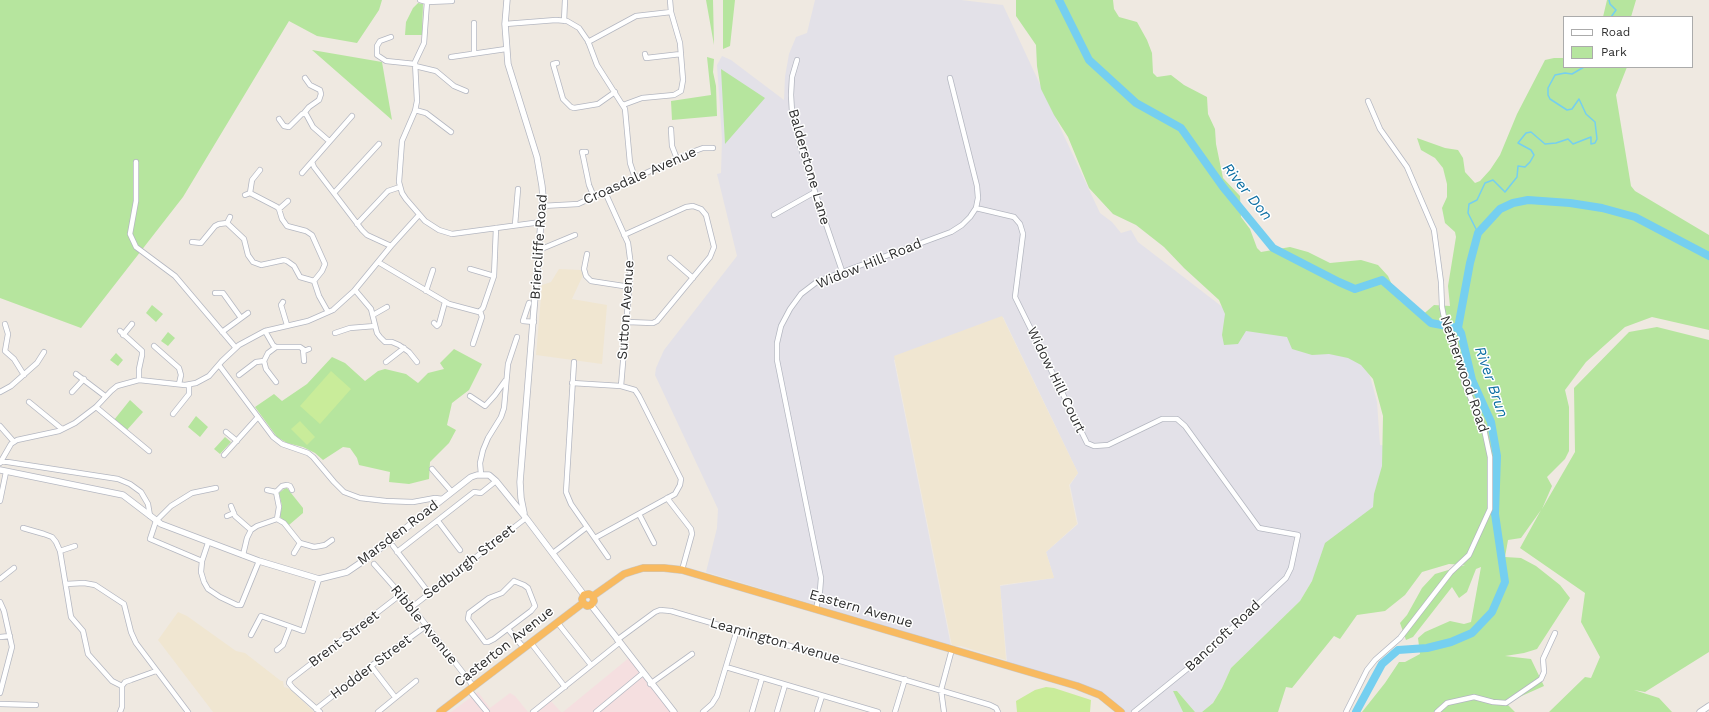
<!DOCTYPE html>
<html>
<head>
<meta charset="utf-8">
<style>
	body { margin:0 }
	#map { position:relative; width:1709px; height:712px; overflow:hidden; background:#efe9e1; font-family:"Work Sans",sans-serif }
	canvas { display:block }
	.legend { position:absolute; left:1563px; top:16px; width:130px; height:52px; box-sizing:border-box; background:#fff; border:1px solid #ababab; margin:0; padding:5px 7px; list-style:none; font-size:12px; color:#2e2e2e }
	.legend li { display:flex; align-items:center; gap:8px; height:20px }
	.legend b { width:20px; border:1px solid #ababab }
</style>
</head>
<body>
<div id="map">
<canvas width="1709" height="712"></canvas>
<ul class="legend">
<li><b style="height:5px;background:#fff"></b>Road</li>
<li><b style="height:11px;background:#b6e59e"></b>Park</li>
</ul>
</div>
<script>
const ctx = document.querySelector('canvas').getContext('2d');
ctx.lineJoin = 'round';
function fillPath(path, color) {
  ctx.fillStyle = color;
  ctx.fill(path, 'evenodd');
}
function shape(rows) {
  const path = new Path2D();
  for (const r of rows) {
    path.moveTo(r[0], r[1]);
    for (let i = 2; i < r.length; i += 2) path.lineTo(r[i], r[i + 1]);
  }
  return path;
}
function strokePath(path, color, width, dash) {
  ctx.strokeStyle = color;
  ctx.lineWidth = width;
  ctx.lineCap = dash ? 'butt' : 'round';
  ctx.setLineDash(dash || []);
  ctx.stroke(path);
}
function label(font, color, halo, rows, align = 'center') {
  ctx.font = font + ' "Work Sans",sans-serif';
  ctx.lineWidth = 3;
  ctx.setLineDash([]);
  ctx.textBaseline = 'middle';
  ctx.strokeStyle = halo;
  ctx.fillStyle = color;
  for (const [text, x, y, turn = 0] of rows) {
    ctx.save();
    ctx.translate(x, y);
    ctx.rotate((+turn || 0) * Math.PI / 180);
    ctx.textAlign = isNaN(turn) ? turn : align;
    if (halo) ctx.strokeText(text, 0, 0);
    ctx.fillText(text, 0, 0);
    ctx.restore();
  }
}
fillPath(shape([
	[815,0,961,0,1003,5,1100,213,1112,222,1121,233,1131,230,1138,242,1242,322,1346,340,1370,376,1377,402,1380,445,1392,446,1380,498,1312,581,1300,601,1231,668,1222,688,1213,703,1202,712,1195,712,1177,691,1174,691,1183,712,1125,712,1101,693,1007,662,1000,586,1054,578,1046,552,1078,524,1070,485,1078,473,1003,317,894,360,951,646,706,572,717,528,718,509,655,375,656,368,664,350,737,256,717,174,721,173,722,139,717,65,722,56,731,60,784,100,785,77,789,54,796,37,807,33]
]), '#e3e1e8');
fillPath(shape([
	[559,269,581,270,583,275,572,299,607,305,602,364,536,355,542,285,551,282],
	[1002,316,1078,473,1069,485,1077,524,1046,552,1054,578,1000,585,1006,660,961,646,952,646,894,356],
	[178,612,187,616,236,651,245,653,281,681,283,681,284,687,290,689,314,712,213,712,158,640]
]), '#f0e6d1');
fillPath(shape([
	[630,657,674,712,563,712],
	[478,692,490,708,510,693,515,696,528,712,451,712],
	[551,701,561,712,538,712]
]), '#f5dfe0');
fillPath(shape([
	[0,0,382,0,379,10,357,43,317,36,289,21,183,197,81,328,0,298],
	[706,0,713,0,714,45],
	[723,0,735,0,730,46,723,49],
	[1016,0,1113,0,1114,9,1119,17,1137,22,1147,40,1152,53,1153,73,1157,77,1171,75,1184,85,1207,97,1208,114,1215,129,1216,144,1223,178,1240,196,1241,217,1250,229,1257,248,1261,252,1290,247,1308,252,1330,263,1361,260,1378,265,1388,276,1399,300,1420,317,1434,305,1450,306,1448,286,1456,237,1455,232,1445,223,1442,208,1447,197,1447,184,1443,168,1435,158,1421,150,1417,138,1445,148,1458,150,1463,158,1465,172,1475,183,1480,181,1490,170,1500,155,1517,114,1545,60,1554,58,1564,58,1564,67,1627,67,1616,95,1631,186,1635,191,1709,235,1709,330,1652,317,1625,327,1586,362,1565,390,1569,407,1569,451,1565,459,1547,477,1552,486,1542,509,1575,452,1574,388,1629,332,1657,327,1709,340,1709,652,1645,692,1634,690,1659,698,1672,712,1549,712,1585,677,1591,678,1600,657,1581,622,1585,593,1520,548,1541,510,1521,538,1508,540,1505,557,1521,558,1536,566,1560,585,1570,598,1537,649,1524,653,1505,656,1531,659,1544,686,1506,703,1515,712,1362,712,1385,683,1399,662,1405,662,1420,654,1418,638,1425,632,1450,621,1464,624,1471,622,1481,567,1476,569,1467,592,1459,598,1452,587,1413,637,1406,640,1400,623,1407,615,1422,588,1435,574,1465,565,1449,564,1422,572,1405,595,1385,611,1357,615,1340,639,1334,636,1292,688,1286,687,1278,712,1202,712,1213,703,1222,688,1231,668,1300,601,1312,581,1325,543,1373,507,1374,494,1382,466,1383,416,1373,379,1361,365,1348,358,1329,354,1312,355,1292,349,1287,337,1246,331,1238,344,1224,345,1222,335,1225,314,1219,300,1184,268,1164,247,1136,225,1113,214,1089,188,1068,137,1054,115,1041,89,1037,66,1036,45,1016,16],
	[1607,0,1636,0,1631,17,1603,17],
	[418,3,423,4,422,35,405,35,406,22,413,8],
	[312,50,382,62,392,120],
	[707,57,714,59,713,72,716,86,717,116,672,120,671,101,711,95],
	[721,69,765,98,725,144],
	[152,305,163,314,156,322,146,313],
	[168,332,175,338,168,346,161,341],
	[454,349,482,364,469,390,452,403,447,425,456,430,449,443,430,462,429,479,409,484,389,482,390,472,359,465,357,458,350,448,343,447,323,460,315,453,303,447,287,443,277,437,255,407,274,394,282,401,307,384,332,357,345,363,365,381,378,371,385,369,406,374,418,383,428,373,444,369,440,363],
	[116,353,123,360,118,366,110,360],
	[130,400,143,412,127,430,114,420],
	[196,416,208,427,200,437,188,427],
	[225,437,231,442,220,454,214,449],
	[287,488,303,508,303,513,289,525,280,517,282,506,279,493,284,489],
	[1173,691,1177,691,1195,712,1183,712]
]), '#b6e59e');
fillPath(shape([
	[331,371,351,389,320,424,300,406],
	[300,421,315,437,307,445,291,429],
	[1046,687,1054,688,1091,700,1090,712,1017,712,1016,701,1035,690]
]), '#c9ec9a');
strokePath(shape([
	[1609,0,1610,4,1616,10,1611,17],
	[1478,233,1468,213,1469,204,1477,200,1485,183,1493,180,1505,192,1517,177,1518,166,1525,167,1530,162,1534,155,1531,150,1518,143,1526,133,1531,132,1545,144,1556,143,1568,139,1573,144,1591,137,1591,144,1595,143,1597,139,1595,122,1586,114,1579,99,1572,109,1567,110,1550,99,1548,95,1548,88,1555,75,1565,73,1572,74,1584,67]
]), '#75cff0', 1.5);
strokePath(shape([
	[1059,0,1089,60,1136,103,1181,128,1223,187,1273,248,1339,282,1355,289,1382,280,1431,323,1458,328],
	[1356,712,1382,664,1398,650,1427,648,1451,642,1472,633,1492,612,1505,582,1495,514,1497,456,1491,422,1472,380,1461,333,1458,328,1470,263,1478,233,1500,209,1513,203,1528,200,1570,203,1602,208,1635,217,1709,256]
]), '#75cff0', 8);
const minor = shape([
	[420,0,427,2,452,1,452,0],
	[427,2,424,43,415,62,417,101,415,111,402,141,399,182,402,193,406,199,425,221,439,230,452,234,541,222],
	[564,21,565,0],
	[474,23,474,53],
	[505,24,556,20,567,21,579,28,588,41,597,65,625,109,630,163,635,178],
	[391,37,380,41,377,46,377,55,386,61,415,64],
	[588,42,636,16,671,12],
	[645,54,646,58,681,54],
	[451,57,506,49],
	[797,60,792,77,791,95,792,112,800,145,815,192,842,271],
	[557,63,553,64,563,99,571,107,574,108,598,104,615,92],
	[415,66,436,71,454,86,466,91],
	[623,105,642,98,674,95,681,91,683,80,680,43,671,12,670,0],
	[415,110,426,113,451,132],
	[304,113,309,107,319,100,321,94,320,90,310,85,305,78],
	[279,119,284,126,289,127,302,114,306,114,313,127,329,141],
	[671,129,672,146,677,159],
	[586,152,582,152,583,156,589,185,594,197],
	[136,162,136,201,130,234,136,247,175,276,236,348],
	[312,162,314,167,362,230,367,235,391,246],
	[260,170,252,180,250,193,277,207,279,209,282,219,287,226,306,231,312,235,325,264,322,271,314,281,319,296,328,312],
	[302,173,352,116],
	[605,192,628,243,631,266,621,386],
	[334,193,379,144],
	[245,195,250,193],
	[542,206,578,204,692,152,703,148,713,148],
	[976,208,1014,217,1020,224,1023,234,1015,297,1087,443,1094,446,1108,445,1162,419,1177,419,1185,426,1259,528,1298,535,1291,568,1286,578,1197,661,1134,712],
	[279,209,288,201],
	[774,215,815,192],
	[227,223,230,217],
	[357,224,388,191,400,187],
	[515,225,518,189],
	[624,235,686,207,693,206,701,209,706,215,714,247,710,257,657,321,653,323,627,322],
	[192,242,201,243,215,226,219,224,227,223,244,239,248,255,253,262,261,265,284,260,287,261,294,266,300,277,314,281],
	[539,250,575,235],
	[587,254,584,269,586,276,591,281,630,287],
	[670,258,693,278],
	[378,262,449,304,479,312,483,308,494,276,496,228],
	[470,269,494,276],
	[355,290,371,309,377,333,380,337,385,342,392,342,399,345,409,352,417,362],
	[426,291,433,270],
	[215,293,223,293,241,318],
	[283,302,281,305,287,325],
	[529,303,523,321,534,322],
	[373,315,387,307],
	[434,323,437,326,439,324,445,302],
	[5,324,8,334,5,351,14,359,24,375],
	[120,331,142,351,142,355,139,369,139,380],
	[265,331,273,345,276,347,300,347,303,349,304,361],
	[222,332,248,313],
	[335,333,350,328,375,326],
	[123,335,132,324],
	[473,344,482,317,480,311],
	[154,346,179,368,181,375,179,384],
	[276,347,268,353,264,361,266,369,276,382],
	[304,351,309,349],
	[386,362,404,348],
	[574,362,566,492,571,504,608,557],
	[219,365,273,437,282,444,308,453,313,457,334,482,344,492,360,498,386,501,413,502,435,498,443,499],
	[76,374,105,396],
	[239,375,256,362,264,361],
	[572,383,621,386,635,390,639,396,681,479,680,485,675,494,595,538],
	[0,392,11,386,37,363,44,352],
	[72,392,84,379],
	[470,396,485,406,495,395,505,381],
	[29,402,62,429],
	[96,407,149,451],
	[173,414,189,394,189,385],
	[0,426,14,442],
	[226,432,237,441],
	[224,455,258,417],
	[1,461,118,479,130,484,141,492,148,504,150,516],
	[0,463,11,444,17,440,59,431,75,423,96,407,111,391,117,386,139,380,185,385,196,383,209,376,222,361,239,345,265,331,308,321,333,310,354,291,391,246,419,215],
	[432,469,452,492],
	[481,474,480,463,483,450,488,438,501,417,504,408,508,364,517,337],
	[267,490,276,492],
	[667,498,691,529,692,534,682,570],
	[0,501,6,472],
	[231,506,235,516,251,530],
	[639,514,654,543],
	[227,516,234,513],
	[277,519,279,507,276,492,282,486,287,485,290,486,292,490],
	[438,521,460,550],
	[23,528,44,534,52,537,56,542,60,551,71,617,83,631,88,654,112,681,122,686,122,707,120,712],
	[208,543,202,561,201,572,204,582,208,589,220,597,237,605,241,605,259,561],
	[393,546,429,593],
	[60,551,75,546],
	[397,552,474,492,481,493,496,481],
	[294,553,300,543],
	[553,553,587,527],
	[243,555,247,538,251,530,257,526,277,519,284,523,300,543,314,547,320,546,325,545,332,540],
	[202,561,150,539,156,521,171,506,192,493,216,488],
	[374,564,412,607,474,687],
	[0,579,14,568],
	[514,581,524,585,528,588,535,606,531,611,494,639,488,642,485,642,468,619,469,613,489,598,502,593,514,581],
	[66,584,84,583,95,585,124,604,131,632,136,643,188,712],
	[0,602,4,611,12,647,0,693],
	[412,607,526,518],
	[816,609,820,591,821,578,777,360,777,343,781,326,790,309,801,294,818,281,951,232,962,225,970,217,976,208,978,198,977,186,950,78],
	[557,622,591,665],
	[508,629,524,648],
	[251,635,261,616,303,631,319,579],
	[0,637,10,636],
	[617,640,655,612,660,610,671,611,990,705,996,708,998,712],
	[531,643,565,687],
	[277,650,283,645,290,627],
	[371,666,395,697],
	[726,667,878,712],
	[650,684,692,654],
	[122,686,125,682,131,680,156,671],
	[469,690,487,712],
	[0,704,36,705],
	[316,709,371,666,426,626],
	[320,712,293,688,289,683,290,680,400,595],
	[378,712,416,681],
	[533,712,619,643],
	[596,712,643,673],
	[703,712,712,704,717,696,737,630],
	[752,712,762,678],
	[777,712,785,685],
	[817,712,822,696],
	[895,712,905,679],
	[944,712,941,690,952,649],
	[1346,712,1367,670,1375,660,1400,638,1451,572,1469,555,1490,509,1490,457,1484,429,1465,385,1454,340,1446,328,1442,307,1441,282,1434,230,1407,167,1380,129,1368,101],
	[1437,712,1447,703,1474,697,1493,702,1506,703,1541,679,1544,672,1543,659,1555,633]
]);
const tertiary = shape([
	[507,0,505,24,508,64,537,157,542,186,543,197,520,482,521,498,524,513],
	[0,470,123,495,161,524,259,561,319,579,347,572,369,557,471,477,477,475,489,475,496,481,526,518,584,595],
	[591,605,674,712],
	[1700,712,1709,706]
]);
const trunk = shape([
	[593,596,624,574,633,571,643,568,664,568,682,570,1077,686,1100,695,1121,712],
	[583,603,582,599,584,595,589,594,593,596],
	[583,603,587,606,591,605,594,601,593,596],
	[440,712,583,603]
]);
strokePath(minor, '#b4b7c1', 6);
strokePath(tertiary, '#b4b7c1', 7);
strokePath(trunk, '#c9c9c9', 8);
strokePath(minor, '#fff', 4.5);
strokePath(tertiary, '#fff', 5.5);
strokePath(trunk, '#f8ba60', 7);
label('14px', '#2e2e2e', '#fff', [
	["Balderstone Lane",809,167,74],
	["Croasdale Avenue",640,176,-24],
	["Briercliffe Road",539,247,-86],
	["Widow Hill Road",869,264,-22],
	["Sutton Avenue",626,310,-86],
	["Netherwood Road",1464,374,71],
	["Widow Hill Court",1056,380,64],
	["Marsden Road",398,533,-37],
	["Sedburgh Street",469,562,-38],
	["Eastern Avenue",861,609,16],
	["Ribble Avenue",424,625,51],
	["Bancroft Road",1223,636,-43],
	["Brent Street",344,639,-37],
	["Leamington Avenue",775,641,16],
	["Casterton Avenue",504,647,-38],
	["Hodder Street",371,667,-37]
]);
label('italic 15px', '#0d6fa3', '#fff', [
	["River Don",1247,192,51],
	["River Brun",1491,382,71]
]);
</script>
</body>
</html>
